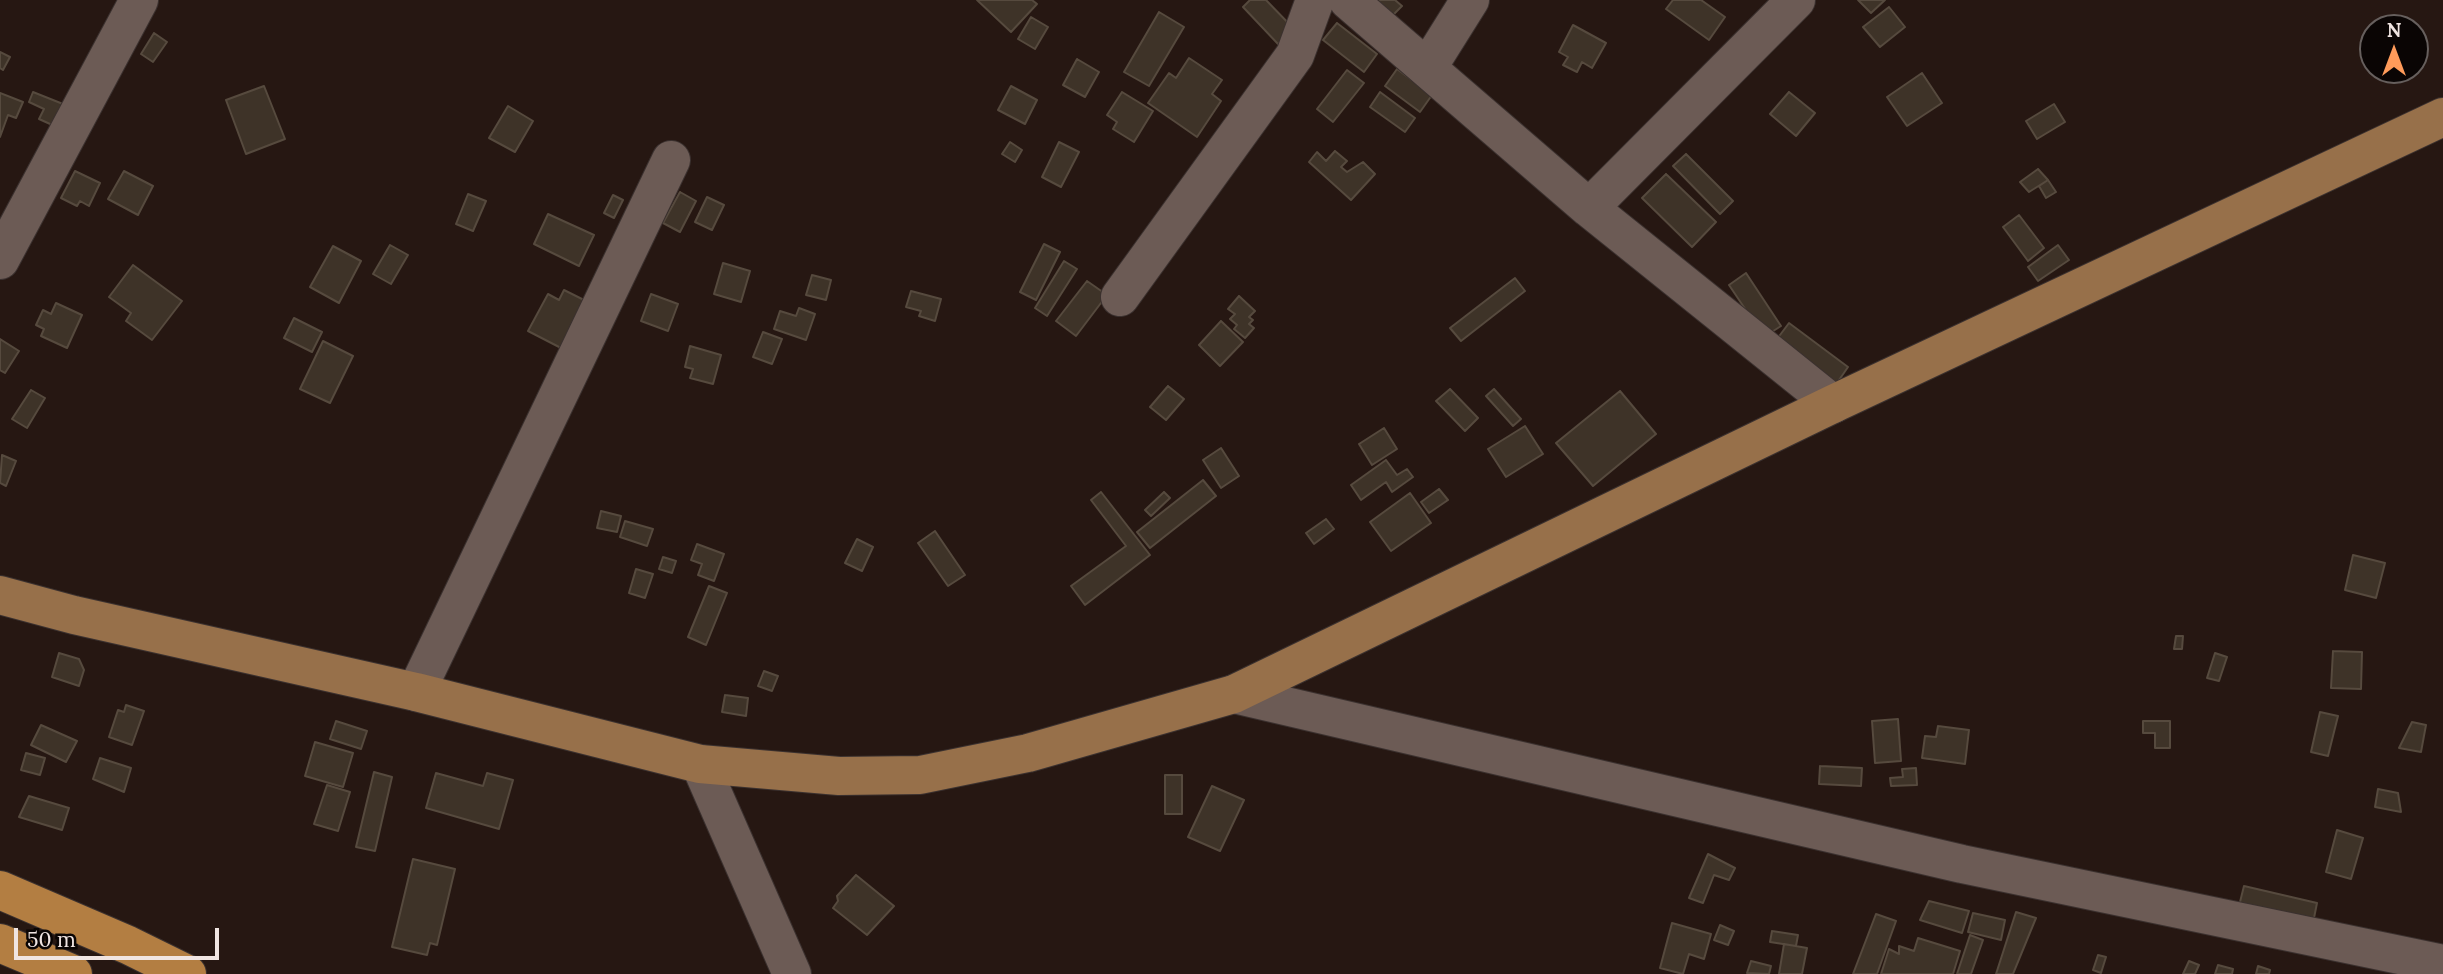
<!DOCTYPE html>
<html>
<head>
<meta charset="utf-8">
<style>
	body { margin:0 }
	#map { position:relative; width:2443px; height:974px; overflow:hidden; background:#261712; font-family:Lora,serif }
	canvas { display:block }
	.north { position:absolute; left:2359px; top:14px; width:70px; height:70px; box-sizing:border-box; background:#0a0504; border:2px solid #665f5d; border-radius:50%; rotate:0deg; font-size:19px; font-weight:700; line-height:28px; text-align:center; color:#f0e5e2 }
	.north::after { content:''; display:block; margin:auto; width:24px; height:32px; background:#ff9b5a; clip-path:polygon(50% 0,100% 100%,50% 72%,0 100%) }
	.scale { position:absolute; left:14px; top:928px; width:205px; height:32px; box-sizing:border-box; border:4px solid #f0e5e2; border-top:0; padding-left:9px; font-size:21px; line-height:24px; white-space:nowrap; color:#f0e5e2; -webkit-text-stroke:5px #0a0504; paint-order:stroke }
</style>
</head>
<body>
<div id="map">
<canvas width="2443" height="974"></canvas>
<div class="north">N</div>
<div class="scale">50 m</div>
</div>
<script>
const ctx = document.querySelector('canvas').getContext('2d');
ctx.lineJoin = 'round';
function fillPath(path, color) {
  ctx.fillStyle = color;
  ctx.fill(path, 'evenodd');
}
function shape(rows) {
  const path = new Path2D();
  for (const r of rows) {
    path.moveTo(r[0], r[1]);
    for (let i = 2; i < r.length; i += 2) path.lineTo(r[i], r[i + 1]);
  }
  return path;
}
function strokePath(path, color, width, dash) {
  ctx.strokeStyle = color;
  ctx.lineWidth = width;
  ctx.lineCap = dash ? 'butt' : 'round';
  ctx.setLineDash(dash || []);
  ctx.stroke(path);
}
const building = shape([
	[977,0,1032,0,1037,4,1011,32,977,0],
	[1250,0,1266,0,1294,29,1278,44,1243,7,1250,0],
	[1380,0,1395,0,1402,6,1391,17,1377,4,1380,0],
	[1673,0,1701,0,1725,17,1709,40,1666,9,1673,0],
	[1858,0,1885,0,1871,13,1858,0],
	[1889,7,1905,27,1880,47,1863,27,1889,7],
	[1159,12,1184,27,1149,86,1124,72,1159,12],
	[1031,17,1048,27,1035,49,1018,39,1031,17],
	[1337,23,1377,54,1364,72,1323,40,1337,23],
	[1573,25,1606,43,1592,68,1582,62,1577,72,1563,65,1568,57,1559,52,1573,25],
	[154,33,167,42,153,62,141,54,154,33],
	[0,52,10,57,3,70,0,68,0,52],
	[1189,58,1222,80,1212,94,1221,101,1197,137,1148,103,1169,73,1176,78,1189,58],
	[1077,59,1099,72,1085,97,1063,85,1077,59],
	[1397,69,1432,95,1420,112,1385,86,1397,69],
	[1347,70,1364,83,1333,122,1317,109,1347,70],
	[1922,73,1942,103,1907,126,1887,97,1922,73],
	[264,86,285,139,246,154,226,100,264,86],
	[1011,86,1037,100,1025,124,998,110,1011,86],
	[33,92,68,106,59,128,39,119,44,109,29,102,33,92],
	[1122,92,1153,111,1134,142,1113,129,1117,122,1107,115,1122,92],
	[1380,92,1415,118,1405,132,1370,107,1380,92],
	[1789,92,1815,113,1796,136,1770,114,1789,92],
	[0,93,23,102,16,118,8,115,0,137,0,93],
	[2054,104,2065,122,2037,139,2026,121,2054,104],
	[508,106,533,121,515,152,489,138,508,106],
	[1010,142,1022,150,1015,162,1002,154,1010,142],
	[1059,142,1079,152,1061,187,1042,177,1059,142],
	[1335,151,1347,161,1341,167,1347,172,1363,162,1375,174,1351,200,1309,162,1317,152,1326,161,1335,151],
	[1686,154,1733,201,1720,214,1673,166,1686,154],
	[2038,169,2048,180,2029,192,2020,182,2038,169],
	[75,171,100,183,89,206,80,201,77,206,61,198,75,171],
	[124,171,153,186,138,215,108,199,124,171],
	[1666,174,1716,222,1692,247,1642,198,1666,174],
	[2048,180,2056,192,2046,198,2039,186,2048,180],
	[680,192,696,201,680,232,663,223,680,192],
	[468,194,486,201,473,231,456,224,468,194],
	[613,195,623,200,614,218,604,213,613,195],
	[707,197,724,205,712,230,695,222,707,197],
	[548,214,594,235,579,266,534,244,548,214],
	[2019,215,2044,248,2028,261,2003,227,2019,215],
	[1044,244,1060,252,1036,300,1020,292,1044,244],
	[390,245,408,255,391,284,373,274,390,245],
	[2058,245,2069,260,2038,281,2028,267,2058,245],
	[333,246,361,261,339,303,310,287,333,246],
	[1064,261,1077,269,1047,316,1035,308,1064,261],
	[723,263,750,271,741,302,714,294,723,263],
	[133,265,182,301,152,340,126,321,131,313,109,297,133,265],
	[1746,273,1781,326,1764,337,1729,285,1746,273],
	[812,275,831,280,826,300,806,295,812,275],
	[1515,278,1525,291,1461,341,1450,328,1515,278],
	[1087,281,1107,295,1076,336,1056,321,1087,281],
	[564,290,586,301,561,348,528,331,548,294,559,300,564,290],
	[911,291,941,299,935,321,919,316,921,311,906,307,911,291],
	[651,294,678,304,668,331,641,321,651,294],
	[1239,296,1255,311,1249,317,1253,320,1249,324,1254,328,1245,338,1234,329,1237,325,1230,319,1235,314,1228,309,1239,296],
	[56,303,82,315,67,348,41,336,44,329,36,325,43,310,51,314,56,303],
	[799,308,815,314,806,340,774,329,780,311,796,316,799,308],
	[294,318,322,332,312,352,284,338,294,318],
	[1221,321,1243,342,1220,366,1199,345,1221,321],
	[1789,323,1848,367,1837,383,1777,339,1789,323],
	[763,332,782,339,772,364,753,357,763,332],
	[0,339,19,351,5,373,0,370,0,339],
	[323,341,353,356,330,403,300,389,323,341],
	[690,346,721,355,713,384,690,378,693,369,685,367,690,346],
	[1168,386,1184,399,1166,420,1150,407,1168,386],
	[1450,389,1478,418,1465,431,1436,401,1450,389],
	[1494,389,1521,419,1513,426,1486,396,1494,389],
	[31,390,45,398,27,428,12,419,31,390],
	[1620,391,1656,434,1593,486,1556,443,1620,391],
	[1525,426,1543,454,1506,477,1488,449,1525,426],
	[1384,428,1397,449,1372,465,1359,444,1384,428],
	[1221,448,1239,476,1221,488,1203,460,1221,448],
	[2,455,16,461,6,486,0,483,2,455],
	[1386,460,1397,475,1407,469,1413,477,1392,492,1386,482,1361,500,1351,485,1386,460],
	[1203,480,1216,496,1150,548,1137,532,1203,480],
	[1439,489,1448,500,1429,513,1421,502,1439,489],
	[1101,492,1150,555,1085,605,1071,586,1126,546,1091,500,1101,492],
	[1164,492,1170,498,1151,516,1145,510,1164,492],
	[1410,493,1431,523,1391,551,1370,522,1410,493],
	[601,511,621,516,617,532,597,528,601,511],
	[1326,519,1334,529,1314,544,1306,533,1326,519],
	[625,521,653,529,647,546,620,537,625,521],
	[935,531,965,575,948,586,918,543,935,531],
	[857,539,873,547,862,571,845,563,857,539],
	[697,544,724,554,714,581,698,575,702,564,691,560,697,544],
	[2353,555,2385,563,2376,598,2345,590,2353,555],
	[663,557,676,561,672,573,659,569,663,557],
	[636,569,653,574,645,598,629,593,636,569],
	[709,586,727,593,706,645,688,637,709,586],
	[2176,636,2183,636,2182,649,2174,649,2176,636],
	[2333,651,2362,652,2361,689,2331,688,2333,651],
	[59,653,79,659,84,670,79,686,52,677,59,653],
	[2215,653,2227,657,2219,681,2207,678,2215,653],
	[764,671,778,676,772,691,758,686,764,671],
	[725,695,748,698,746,716,722,712,725,695],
	[126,705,144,711,132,745,109,737,118,710,124,712,126,705],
	[2320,712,2338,716,2328,756,2311,752,2320,712],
	[1898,719,1901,761,1875,763,1872,721,1898,719],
	[336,721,367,731,361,749,330,739,336,721],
	[2143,721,2170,721,2170,748,2155,748,2155,733,2143,733,2143,721],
	[2412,722,2426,725,2421,752,2399,748,2412,722],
	[41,725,77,741,66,762,31,745,41,725],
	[1938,726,1969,730,1965,764,1922,758,1925,736,1936,737,1938,726],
	[315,742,353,753,343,787,305,776,315,742],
	[26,753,45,758,40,775,21,770,26,753],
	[100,758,131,768,124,792,93,779,100,758],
	[1820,766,1862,768,1861,786,1819,784,1820,766],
	[1916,768,1917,785,1891,786,1890,778,1903,777,1902,769,1916,768],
	[374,772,392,777,375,851,356,847,374,772],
	[436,773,483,786,487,773,513,780,499,829,426,808,436,773],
	[1165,775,1182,775,1182,814,1165,814,1165,775],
	[327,785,350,792,338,831,314,824,327,785],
	[1212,786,1244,800,1220,851,1188,837,1212,786],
	[2378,789,2398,793,2401,812,2375,807,2378,789],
	[29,796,69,808,62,830,19,817,29,796],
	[2337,830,2363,838,2351,879,2326,872,2337,830],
	[1708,854,1735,868,1729,880,1714,875,1703,903,1689,898,1708,854],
	[413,859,455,869,437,945,430,943,427,955,392,947,413,859],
	[856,875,894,906,867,935,833,908,838,901,837,896,856,875],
	[2244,886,2317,903,2313,923,2239,906,2244,886],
	[1929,901,1969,911,1962,933,1920,920,1929,901],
	[2016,912,2036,918,2013,974,1996,974,2016,912],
	[1973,913,2005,920,2001,940,1968,932,1973,913],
	[1876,914,1896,921,1877,974,1853,974,1876,914],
	[1672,923,1711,934,1704,959,1689,954,1683,974,1660,968,1672,923],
	[1720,925,1734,931,1728,945,1714,940,1720,925],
	[1772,931,1798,935,1796,946,1770,942,1772,931],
	[1970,935,1983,940,1971,974,1957,974,1970,935],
	[1918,938,1960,951,1953,974,1881,974,1889,949,1899,954,1899,946,1914,951,1918,938],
	[1784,944,1807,948,1802,974,1779,974,1784,944],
	[2098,955,2106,957,2101,973,2093,970,2098,955],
	[1751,961,1771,966,1769,974,1747,973,1751,961],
	[2189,961,2199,965,2195,974,2183,974,2189,961],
	[2218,965,2233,969,2232,974,2215,974,2218,965],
	[2258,966,2270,970,2269,974,2256,974,2258,966]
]);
fillPath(building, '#3e3328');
strokePath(building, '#564a3e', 2);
const minor = shape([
	[1348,0,1589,208,1833,404],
	[1428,67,1470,0],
	[1589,208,1796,0],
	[0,260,139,0],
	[1120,297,1295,55,1315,0],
	[416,692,671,160],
	[1234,694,1962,864,2443,964],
	[700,764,792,974]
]);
const major = shape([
	[0,595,74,615,416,692,700,764,839,776,920,775,1028,753,1234,694,1833,404,2443,117]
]);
const highway = shape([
	[0,890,128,945,187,974],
	[0,943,73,974]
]);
strokePath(minor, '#3b312f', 40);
strokePath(major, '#3b312f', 40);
strokePath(highway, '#3b312f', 40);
strokePath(minor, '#6c5b55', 38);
strokePath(major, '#97704a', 38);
strokePath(highway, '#b37e42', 38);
</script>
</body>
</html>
